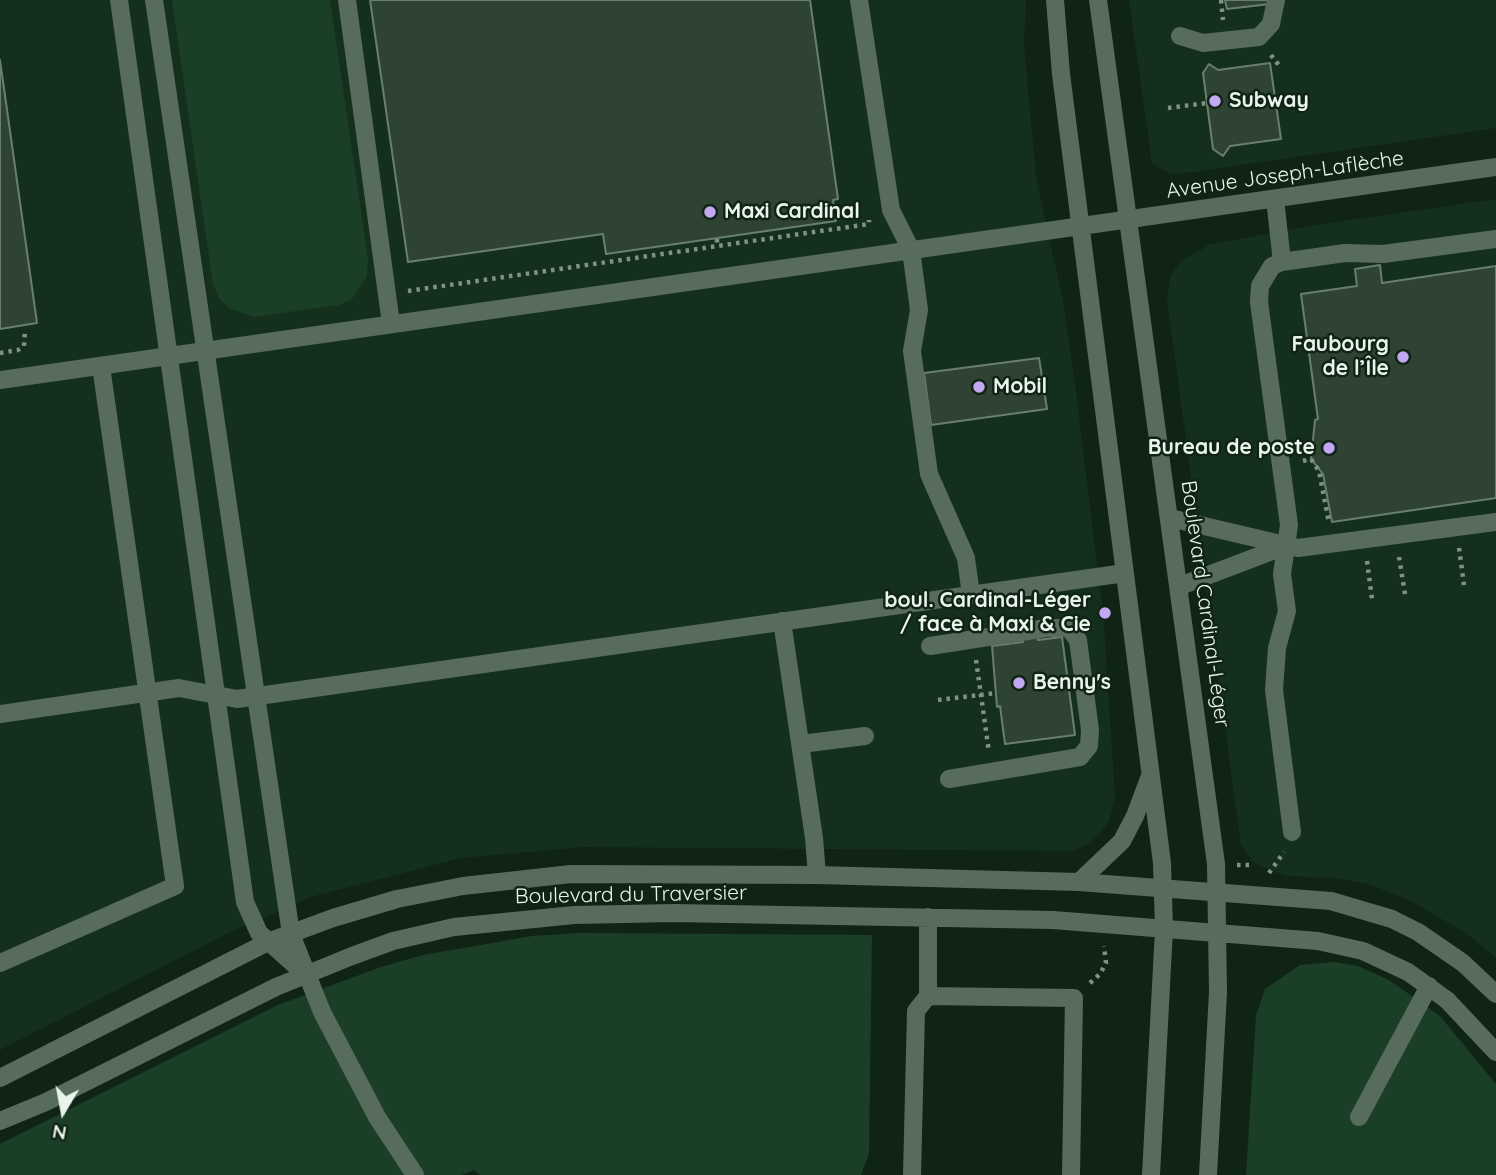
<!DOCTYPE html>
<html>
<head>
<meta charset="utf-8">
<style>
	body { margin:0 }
	#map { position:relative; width:1496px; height:1175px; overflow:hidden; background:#102416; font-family:Quicksand,sans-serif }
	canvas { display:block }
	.north { position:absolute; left:28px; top:1077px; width:70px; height:70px; -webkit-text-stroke:5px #102416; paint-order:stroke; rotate:190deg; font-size:19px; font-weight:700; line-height:28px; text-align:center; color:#e9f5ec }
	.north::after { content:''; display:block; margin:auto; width:24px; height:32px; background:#e9f5ec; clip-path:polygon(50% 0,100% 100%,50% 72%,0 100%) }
</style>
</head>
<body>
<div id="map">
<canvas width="1496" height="1175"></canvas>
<div class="north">N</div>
</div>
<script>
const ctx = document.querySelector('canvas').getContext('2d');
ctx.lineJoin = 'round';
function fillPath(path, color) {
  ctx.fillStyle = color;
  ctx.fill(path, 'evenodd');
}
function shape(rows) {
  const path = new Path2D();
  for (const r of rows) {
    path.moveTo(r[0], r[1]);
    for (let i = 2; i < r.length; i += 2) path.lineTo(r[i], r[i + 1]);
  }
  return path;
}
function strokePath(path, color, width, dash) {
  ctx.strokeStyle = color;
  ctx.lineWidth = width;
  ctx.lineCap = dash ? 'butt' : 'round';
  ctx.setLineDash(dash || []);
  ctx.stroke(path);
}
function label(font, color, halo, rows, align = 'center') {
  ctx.font = font + ' Quicksand,sans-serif';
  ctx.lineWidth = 5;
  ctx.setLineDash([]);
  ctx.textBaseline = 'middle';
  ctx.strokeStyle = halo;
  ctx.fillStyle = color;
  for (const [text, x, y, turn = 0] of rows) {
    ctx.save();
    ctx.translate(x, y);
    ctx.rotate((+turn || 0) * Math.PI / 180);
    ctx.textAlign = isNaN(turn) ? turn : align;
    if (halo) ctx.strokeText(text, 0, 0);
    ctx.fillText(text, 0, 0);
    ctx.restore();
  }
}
fillPath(shape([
	[0,0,1026,0,1024,46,1036,177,1063,301,1075,383,1103,613,1115,796,1109,821,1101,832,1090,843,1072,851,584,847,461,858,314,896,230,932,0,1050],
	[1129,0,1496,0,1496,128,1172,175,1152,163],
	[1496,199,1496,958,1466,933,1405,898,1368,884,1334,878,1285,876,1254,863,1241,845,1167,300,1171,275,1181,261,1209,245,1308,226]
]), '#152f1d');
fillPath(shape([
	[172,0,330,0,368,259,367,276,352,299,339,305,254,317,229,308,220,299,213,285],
	[580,933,872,935,869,1153,861,1175,480,1175,474,1170,462,1175,0,1175,0,1144,278,1005,381,967,423,955,532,936],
	[1334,962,1358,966,1389,980,1440,1016,1496,1084,1496,1175,1246,1175,1256,1015,1265,989,1300,965]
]), '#1b3e26');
const building = shape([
	[370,0,810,0,838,199,833,200,836,221,606,254,603,234,408,262,370,0],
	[1225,0,1270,0,1270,4,1227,9,1225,0],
	[0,60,37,323,0,329,0,60],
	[1270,63,1281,139,1230,146,1223,156,1213,149,1203,73,1209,64,1218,70,1270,63],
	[1380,265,1382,283,1496,266,1496,498,1332,522,1323,474,1311,459,1315,420,1318,419,1301,294,1357,286,1355,269,1380,265],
	[1039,358,1047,409,931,425,924,373,1039,358],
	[1037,634,1038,640,1062,637,1075,735,1005,744,1000,706,997,707,992,646,1023,642,1022,636,1037,634]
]);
fillPath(building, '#2f4334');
strokePath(building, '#697f6e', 2);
strokePath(shape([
	[1221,0,1223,20],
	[1271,55,1281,68],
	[1168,108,1207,103],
	[717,239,717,246],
	[408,291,869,224,869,220],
	[0,353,18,350,24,346,25,330],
	[1303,461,1311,459,1319,471,1329,523],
	[1459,548,1464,585],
	[1399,557,1405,594],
	[1367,561,1372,599],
	[976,660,989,752],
	[938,700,996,693],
	[1237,865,1249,865],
	[1269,873,1284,852],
	[1090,983,1100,974,1106,963,1104,946]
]), '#829186', 4.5, [3.5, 5]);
strokePath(shape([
	[119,0,245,902,259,933,305,974],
	[154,0,291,934,322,1012,377,1117,415,1175],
	[347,0,391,324],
	[859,0,891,210,911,250,919,310,912,351,929,474,966,558,971,595],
	[1055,0,1061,74,1162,863,1164,929,1151,1175],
	[1098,0,1216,864,1218,992,1208,1175],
	[1180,36,1203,43,1259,37,1271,24,1276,0],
	[1275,199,1282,262],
	[0,380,1496,167],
	[1170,518,1298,548,1496,522],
	[1180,586,1285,546],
	[782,621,814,838,817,875],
	[930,646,1047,628,1069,628,1078,640,1090,730,1089,746,1080,757,949,779],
	[0,714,179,688,237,699,1125,573],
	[801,744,865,736],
	[1292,832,1274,690,1277,648,1287,611,1282,574,1289,525,1259,302,1260,286,1272,266,1282,262,1345,253,1383,254,1496,239],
	[1079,882,1122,841,1135,816,1150,776],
	[928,917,928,996],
	[0,963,175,886,101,366],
	[0,1078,268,942,333,918,397,899,463,886,571,874,817,875,1079,882,1331,901,1392,919,1418,932,1463,963,1496,994],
	[1359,1117,1429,986],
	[0,1121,46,1102,276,987,352,956,393,941,454,927,574,915,674,913,1053,920,1318,941,1363,951,1408,972,1447,1000,1496,1052],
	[912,1175,916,1011,928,996,1074,998,1071,1175]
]), '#576c5c', 18);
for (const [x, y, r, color] of [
	[1215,101,7,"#c4a7f1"],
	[710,212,7,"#c4a7f1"],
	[1403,357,7,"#c4a7f1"],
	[979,387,7,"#c4a7f1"],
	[1329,448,7,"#c4a7f1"],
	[1105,613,7,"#c4a7f1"],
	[1019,683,7,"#c4a7f1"]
]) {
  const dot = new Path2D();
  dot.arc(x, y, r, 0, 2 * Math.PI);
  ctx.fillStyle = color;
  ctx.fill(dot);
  strokePath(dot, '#102416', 2.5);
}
label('bold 21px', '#e9f5ec', '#102416', [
	["Subway",1229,101],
	["Maxi Cardinal",724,212],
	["Faubourg",1389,345,"right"],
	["de l’Île",1389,369,"right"],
	["Mobil",993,387],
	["Bureau de poste",1315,448,"right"],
	["boul. Cardinal-Léger",1091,601,"right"],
	["/ face à Maxi & Cie",1091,625,"right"],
	["Benny's",1033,683]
], 'left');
label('21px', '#e9f5ec', '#102416', [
	["Avenue Joseph-Laflèche",1285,175,-8],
	["Boulevard Cardinal-Léger",1205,604,82],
	["Boulevard du Traversier",631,895,-1]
]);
</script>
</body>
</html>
